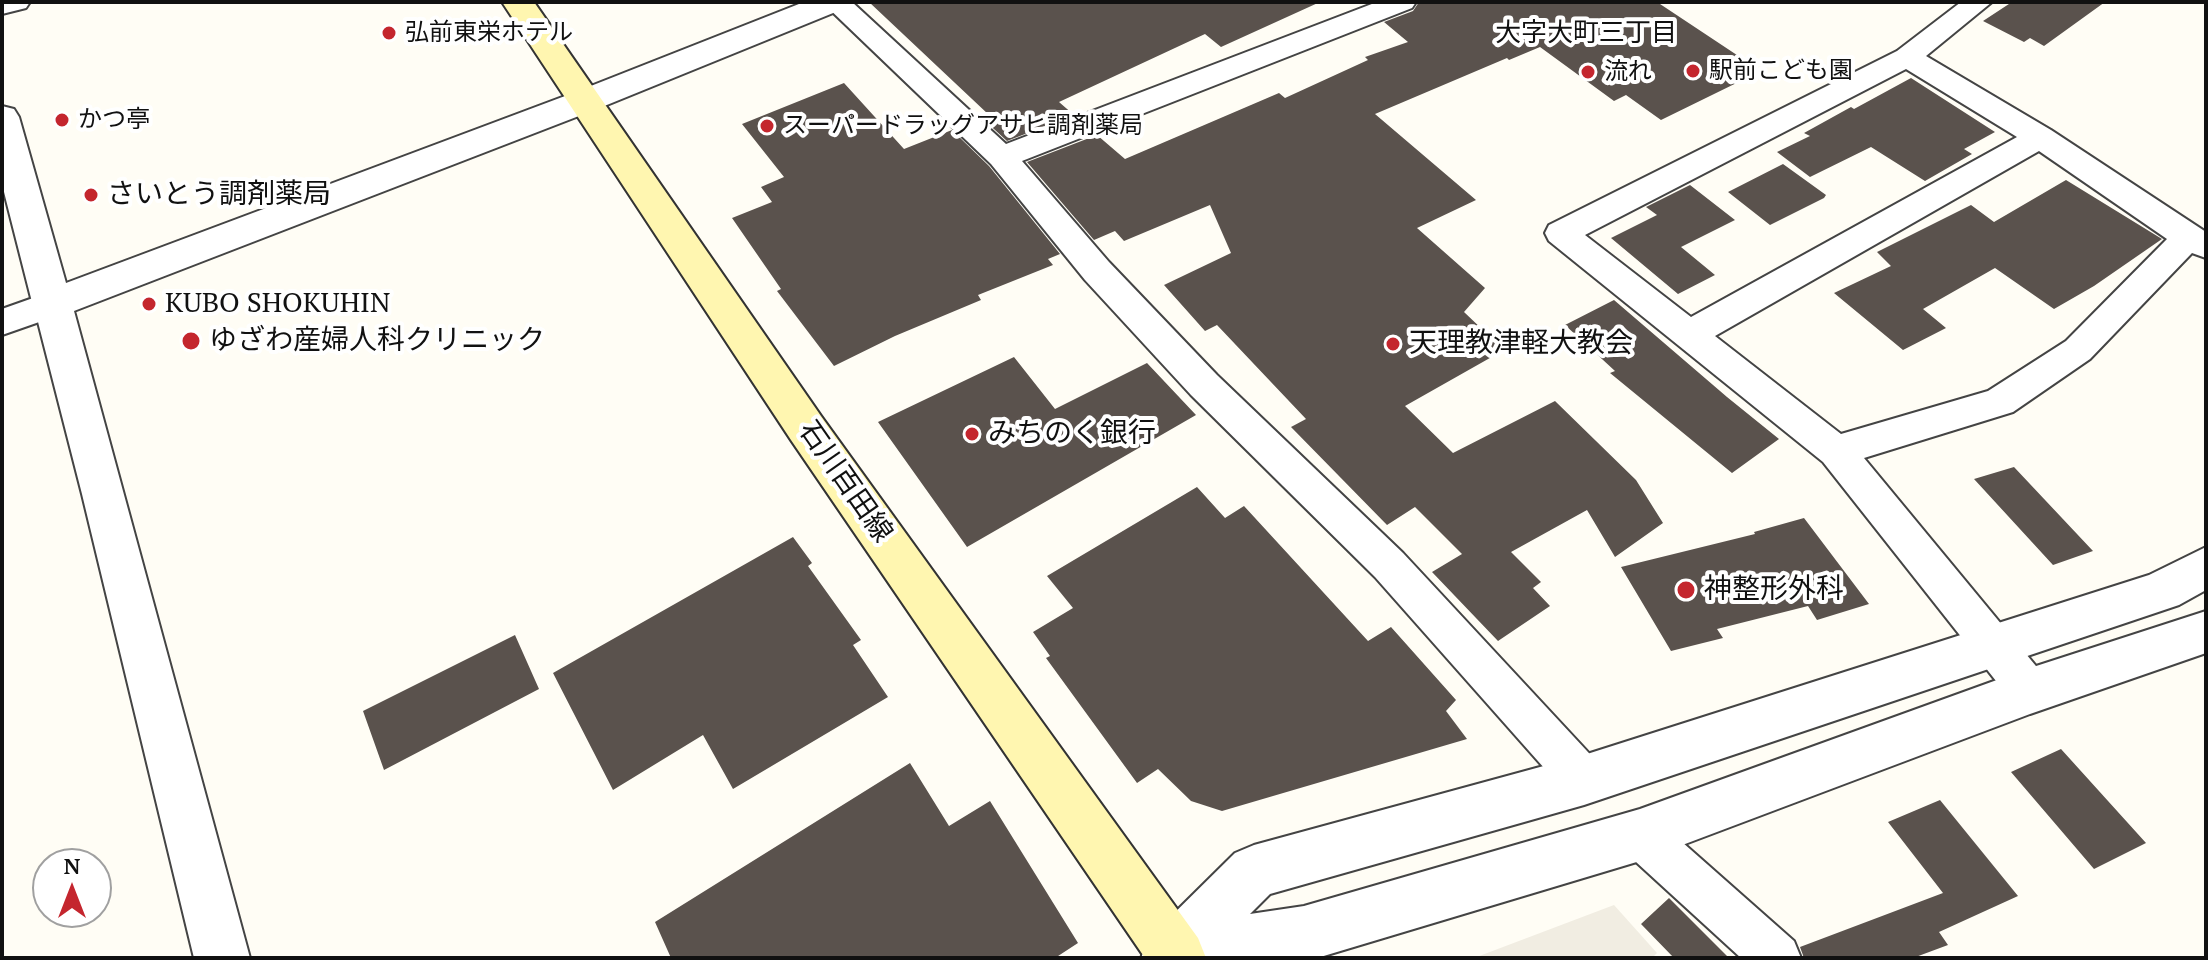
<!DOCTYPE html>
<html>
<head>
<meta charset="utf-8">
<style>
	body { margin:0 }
	#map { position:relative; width:2208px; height:960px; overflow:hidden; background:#fffdf5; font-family:"PT Serif",serif }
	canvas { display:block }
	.frame { position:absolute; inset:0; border:4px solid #111; pointer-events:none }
	.north { position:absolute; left:32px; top:848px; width:80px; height:80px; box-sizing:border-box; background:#fff; border:2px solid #a0a0a0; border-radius:50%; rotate:0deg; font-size:22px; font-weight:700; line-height:32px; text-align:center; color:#111 }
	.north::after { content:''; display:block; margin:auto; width:28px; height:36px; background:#c4262e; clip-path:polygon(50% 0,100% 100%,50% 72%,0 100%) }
</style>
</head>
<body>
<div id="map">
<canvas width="2208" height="960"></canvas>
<div class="frame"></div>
<div class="north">N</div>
</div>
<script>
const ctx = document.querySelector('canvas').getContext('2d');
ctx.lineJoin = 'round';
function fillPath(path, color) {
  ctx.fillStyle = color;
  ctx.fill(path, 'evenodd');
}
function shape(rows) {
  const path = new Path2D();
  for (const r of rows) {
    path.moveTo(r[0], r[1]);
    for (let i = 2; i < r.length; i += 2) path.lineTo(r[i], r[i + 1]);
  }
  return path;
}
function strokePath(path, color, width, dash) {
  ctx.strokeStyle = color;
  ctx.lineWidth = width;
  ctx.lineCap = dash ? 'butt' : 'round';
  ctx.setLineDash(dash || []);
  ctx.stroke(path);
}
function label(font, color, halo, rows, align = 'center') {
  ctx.font = font + ' "PT Serif","Noto Sans JP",serif';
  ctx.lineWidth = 8;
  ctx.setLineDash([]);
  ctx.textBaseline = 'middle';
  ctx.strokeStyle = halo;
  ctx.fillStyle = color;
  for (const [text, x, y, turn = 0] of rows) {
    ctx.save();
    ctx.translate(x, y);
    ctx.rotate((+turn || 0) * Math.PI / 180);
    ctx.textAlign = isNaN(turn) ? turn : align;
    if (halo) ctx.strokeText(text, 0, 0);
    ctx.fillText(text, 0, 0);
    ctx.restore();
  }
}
fillPath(shape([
	[1614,905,1657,953,1652,958,1474,958]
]), '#f1ede2');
fillPath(shape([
	[869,2,1320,2,1221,47,1205,34,1059,102,1074,115,1007,141,982,118,989,115],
	[1419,2,1657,2,1761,71,1661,120,1626,95,1614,101,1540,47,1509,60,1507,58,1375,114,1476,200,1417,228,1485,288,1464,312,1504,350,1405,406,1453,453,1555,401,1636,480,1663,523,1615,557,1587,510,1511,552,1541,582,1533,588,1550,606,1498,641,1432,572,1462,554,1415,507,1387,525,1291,427,1306,419,1217,325,1205,331,1164,285,1231,253,1210,205,1124,241,1115,231,1094,240,1027,162,1097,135,1125,159,1279,93,1285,98,1368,60,1365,57,1408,42,1384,22,1413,11],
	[2012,2,2105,2,2044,46,2030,38,2024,42,1983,21],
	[1911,78,1995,132,1964,149,1972,154,1925,181,1871,147,1810,177,1777,152,1810,136,1804,133,1851,107,1854,109],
	[844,83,904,149,952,130,989,166,1060,254,1048,259,1053,265,978,295,981,300,895,336,834,366,777,291,781,289,732,218,772,202,761,187,784,177,742,124],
	[1783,164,1826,195,1824,198,1770,225,1728,192],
	[2066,180,2162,239,2094,286,2054,309,1995,268,1923,309,1946,328,1903,350,1834,293,1891,266,1877,252,1971,205,1994,222],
	[1690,185,1735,220,1681,247,1715,275,1678,294,1611,238,1657,215,1646,207],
	[1614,300,1727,397,1779,439,1732,473,1610,373,1615,371,1565,325],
	[1014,357,1055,409,1147,363,1196,415,967,547,878,422],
	[2014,467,2093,551,2053,565,1974,479],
	[1197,487,1225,518,1244,506,1368,641,1391,627,1456,700,1446,711,1467,739,1222,811,1191,801,1158,769,1137,783,1046,658,1050,656,1033,632,1073,608,1047,576],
	[1804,518,1869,604,1817,620,1808,606,1717,629,1723,638,1671,651,1621,567,1755,534,1754,532],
	[793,537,812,563,808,566,861,640,853,645,888,697,733,789,703,735,613,790,553,673],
	[515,635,539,689,384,770,363,711],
	[2061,749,2146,843,2094,869,2011,772],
	[910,763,949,826,990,801,1078,943,1055,958,671,958,655,922],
	[1940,800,2018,896,1939,932,1948,945,1913,958,1804,958,1800,947,1943,893,1888,822],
	[1669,898,1729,958,1674,958,1641,924]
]), '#5a524d');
const minor = shape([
	[2,2,30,2,26,8,2,14,2,2],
	[822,2,852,2,1006,144,1377,2,1416,2,1412,8,1022,161,1109,262,1217,375,1403,553,1600,765,1606,780,1600,795,1584,801,1568,795,1375,577,1191,395,1085,280,991,164,822,2],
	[1961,2,1992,2,1926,56,2051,130,2206,232,2206,258,2192,253,2090,359,2013,412,1864,458,2045,677,2051,691,2045,705,2030,711,2015,705,1823,462,1549,241,1545,233,1549,225,1897,51,1961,2],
	[1906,69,2017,137,1691,317,1585,235,1906,69],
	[2039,151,2167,239,2066,341,1988,391,1841,434,1715,336,2039,151],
	[50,292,62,296,67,305,62,314,2,335,2,309,50,292],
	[1640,812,1656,819,1794,941,1801,958,1741,958,1624,851,1617,835,1624,819,1640,812]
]);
const tertiary = shape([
	[804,2,848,2,843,9,597,109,74,311,250,958,194,958,82,494,36,314,30,305,32,302,2,184,2,106,14,109,19,117,66,283,573,93,804,2],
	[2206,547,2206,590,2179,605,1584,805,1270,894,1250,914,1304,906,1640,809,2030,668,2206,611,2206,653,2030,714,1640,861,1317,958,1141,958,1149,938,1235,853,1254,845,1584,755,2149,575,2206,547]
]);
const secondary = shape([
	[502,2,534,2,821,416,1198,938,1206,958,1145,958,791,440,502,2]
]);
strokePath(minor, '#444', 4);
strokePath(tertiary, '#444', 4);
strokePath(secondary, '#333', 4);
fillPath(minor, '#fff');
fillPath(tertiary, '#fff');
fillPath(secondary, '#fff6b0');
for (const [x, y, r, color] of [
	[389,33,8,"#c4262e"],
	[1693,71,8,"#c4262e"],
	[1588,72,8,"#c4262e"],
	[62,120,8,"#c4262e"],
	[767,126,8,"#c4262e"],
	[91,195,8,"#c4262e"],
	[149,304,8,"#c4262e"],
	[191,341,10,"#c4262e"],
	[1393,344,8,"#c4262e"],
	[972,434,8,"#c4262e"],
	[1686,590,10,"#c4262e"]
]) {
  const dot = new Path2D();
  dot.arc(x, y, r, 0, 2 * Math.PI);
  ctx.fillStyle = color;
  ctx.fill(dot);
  strokePath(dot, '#fff', 3);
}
label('24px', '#111', '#fff', [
	["弘前東栄ホテル",405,33],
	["駅前こども園",1709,71],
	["流れ",1604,72],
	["かつ亭",78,120],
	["スーパードラッグアサヒ調剤薬局",783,126]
], 'left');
label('26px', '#111', '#fff', [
	["大字大町三丁目",1586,34]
]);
label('28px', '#111', '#fff', [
	["さいとう調剤薬局",107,195],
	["KUBO SHOKUHIN",165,304],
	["ゆざわ産婦人科クリニック",209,341],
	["天理教津軽大教会",1409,344],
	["みちのく銀行",988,434],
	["神整形外科",1704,590]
], 'left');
label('28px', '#111', '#fff', [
	["石川百田線",845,482,55]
]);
</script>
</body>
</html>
